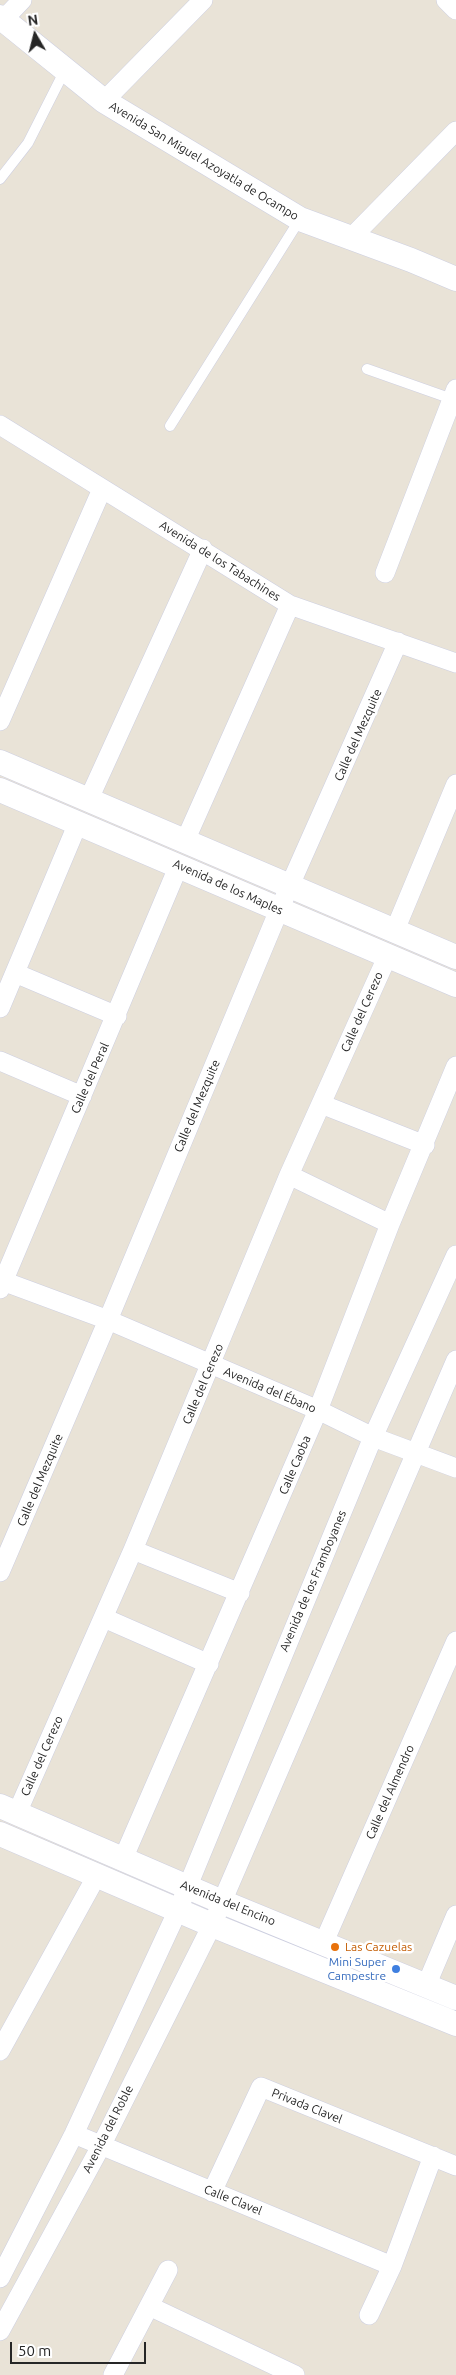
<!DOCTYPE html>
<html>
<head>
<meta charset="utf-8">
<style>
	body { margin:0 }
	#map { position:relative; width:456px; height:2375px; overflow:hidden; background:#e9e3d7; font-family:Ubuntu,sans-serif }
	canvas { display:block }
	.north { position:absolute; left:10px; top:10px; width:50px; height:50px; -webkit-text-stroke:4px #fff; paint-order:stroke; rotate:352deg; font-size:14px; font-weight:700; line-height:20px; text-align:center; color:#262626 }
	.north::after { content:''; display:block; margin:auto; width:18px; height:22px; background:#262626; clip-path:polygon(50% 0,100% 100%,50% 72%,0 100%) }
	.scale { position:absolute; left:10px; top:2342px; width:136px; height:22px; box-sizing:border-box; border:2px solid #262626; border-top:0; padding-left:6px; font-size:15px; line-height:18px; white-space:nowrap; color:#262626; -webkit-text-stroke:4px #fff; paint-order:stroke }
</style>
</head>
<body>
<div id="map">
<canvas width="456" height="2375"></canvas>
<div class="north">N</div>
<div class="scale">50 m</div>
</div>
<script>
const ctx = document.querySelector('canvas').getContext('2d');
ctx.lineJoin = 'round';
function shape(rows) {
  const path = new Path2D();
  for (const r of rows) {
    path.moveTo(r[0], r[1]);
    for (let i = 2; i < r.length; i += 2) path.lineTo(r[i], r[i + 1]);
  }
  return path;
}
function strokePath(path, color, width, dash) {
  ctx.strokeStyle = color;
  ctx.lineWidth = width;
  ctx.lineCap = dash ? 'butt' : 'round';
  ctx.setLineDash(dash || []);
  ctx.stroke(path);
}
function label(font, color, halo, rows, align = 'center') {
  ctx.font = font + ' Ubuntu,sans-serif';
  ctx.lineWidth = 5;
  ctx.setLineDash([]);
  ctx.textBaseline = 'middle';
  ctx.strokeStyle = halo;
  ctx.fillStyle = color;
  for (const [text, x, y, turn = 0] of rows) {
    ctx.save();
    ctx.translate(x, y);
    ctx.rotate((+turn || 0) * Math.PI / 180);
    ctx.textAlign = isNaN(turn) ? turn : align;
    if (halo) ctx.strokeText(text, 0, 0);
    ctx.fillText(text, 0, 0);
    ctx.restore();
  }
}
const service = shape([
	[0,179,28,143,65,70],
	[367,369,452,399],
	[170,426,300,219]
]);
const minor = shape([
	[446,0,456,10],
	[3,20,22,0],
	[104,101,203,0],
	[350,239,456,131],
	[0,425,290,605,456,663],
	[385,573,456,389],
	[0,721,102,489],
	[88,801,203,549],
	[185,841,290,605],
	[395,930,456,784],
	[15,973,117,1016],
	[0,1008,78,823],
	[0,1061,82,1096],
	[321,1104,425,1145],
	[289,1175,390,1224],
	[0,1280,108,1320,318,1410,373,1437,456,1468],
	[0,1289,179,865],
	[133,1550,240,1593],
	[0,1572,108,1320,279,910,398,642],
	[104,1618,209,1664],
	[17,1813,133,1550,289,1175,388,955],
	[123,1859,318,1410,390,1224,456,1066],
	[324,1942,456,1641],
	[426,1986,456,1915],
	[0,2051,91,1886],
	[74,2134,392,2266],
	[212,2192,261,2087,456,2166],
	[0,2278,74,2134,178,1910,373,1437,456,1255],
	[149,2306,295,2375],
	[369,2315,392,2266,433,2156],
	[0,2331,101,2146,212,1925,456,1360],
	[113,2375,168,2270]
]);
const tertiary = shape([
	[0,17,104,101,300,219,411,260,456,279],
	[0,762,456,957],
	[0,790,456,985],
	[0,1806,220,1901,456,1998],
	[0,1834,212,1925,456,2024]
]);
strokePath(service, '#cdcfe0', 11);
strokePath(minor, '#cdcfe0', 20);
strokePath(tertiary, '#cdcfe0', 25);
strokePath(service, '#fff', 10);
strokePath(minor, '#fff', 19);
strokePath(tertiary, '#fff', 24);
for (const [x, y, r, color] of [
	[335,1947,5,"#e8710a"],
	[396,1969,5,"#3f7fe0"]
]) {
  const dot = new Path2D();
  dot.arc(x, y, r, 0, 2 * Math.PI);
  ctx.fillStyle = color;
  ctx.fill(dot);
  strokePath(dot, '#fff', 2);
}
label('12px', '#262626', '#fff', [
	["Avenida San Miguel Azoyatla de Ocampo",204,161,31],
	["Avenida de los Tabachines",220,561,32],
	["Calle del Mezquite",358,735,-66],
	["Avenida de los Maples",228,887,24],
	["Calle del Cerezo",362,1012,-66],
	["Calle del Peral",90,1078,-66],
	["Calle del Mezquite",197,1106,-67],
	["Calle del Cerezo",203,1384,-67],
	["Avenida del Ébano",270,1390,23],
	["Calle Caoba",295,1465,-67],
	["Calle del Mezquite",40,1480,-67],
	["Avenida de los Framboyanes",313,1581,-67],
	["Calle del Cerezo",42,1756,-66],
	["Calle del Almendro",390,1792,-66],
	["Avenida del Encino",228,1903,22],
	["Privada Clavel",307,2106,22],
	["Avenida del Roble",108,2129,-63],
	["Calle Clavel",233,2200,22]
]);
label('12px', '#c56008', '#fff', [
	["Las Cazuelas",345,1947]
], 'left');
label('12px', '#366cbe', '#fff', [
	["Mini Super",386,1962],
	["Campestre",386,1976]
], 'right');
</script>
</body>
</html>
